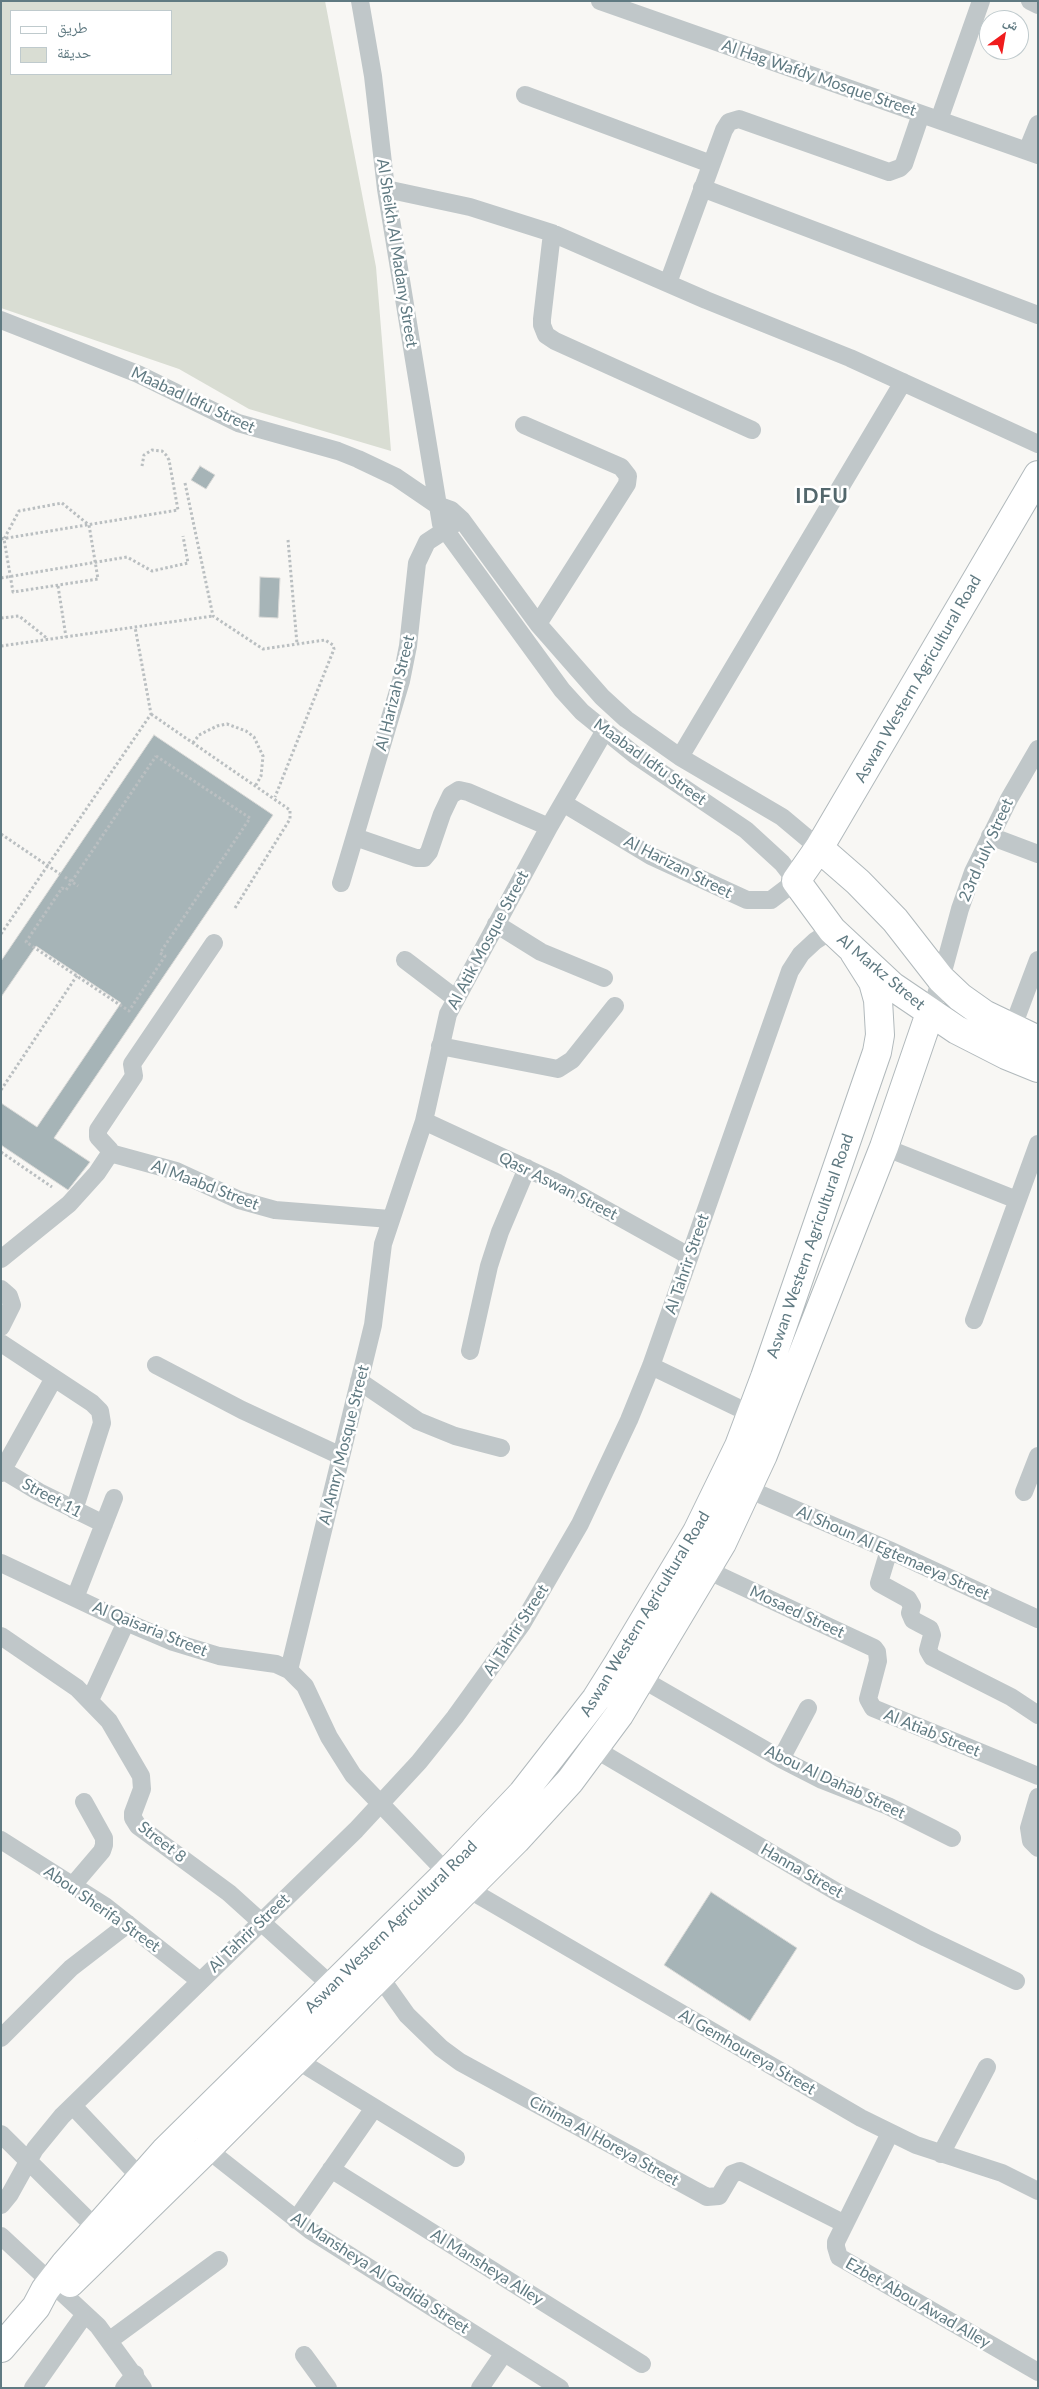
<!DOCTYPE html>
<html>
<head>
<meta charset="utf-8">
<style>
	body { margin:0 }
	#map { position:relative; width:1039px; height:2389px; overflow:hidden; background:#f8f7f4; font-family:Lato,"Noto Naskh Arabic",sans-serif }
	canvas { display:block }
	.frame { position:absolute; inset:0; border:2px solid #607a82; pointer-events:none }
	.legend { position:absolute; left:10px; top:10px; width:162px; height:65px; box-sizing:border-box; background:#fff; border:1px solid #bfcacd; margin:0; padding:6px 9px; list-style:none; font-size:15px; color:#607a82 }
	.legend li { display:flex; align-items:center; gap:10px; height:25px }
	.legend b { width:25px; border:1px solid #bfcacd }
	.north { position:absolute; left:979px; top:10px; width:50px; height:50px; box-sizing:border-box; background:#fff; border:1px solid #bfcacd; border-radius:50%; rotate:32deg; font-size:14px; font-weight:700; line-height:20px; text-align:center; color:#607a82 }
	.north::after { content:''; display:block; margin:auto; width:18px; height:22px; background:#f01c1d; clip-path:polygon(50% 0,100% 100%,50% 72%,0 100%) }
</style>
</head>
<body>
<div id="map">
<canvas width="1039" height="2389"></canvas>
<div class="frame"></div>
<ul class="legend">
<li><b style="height:6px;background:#fff"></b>طريق</li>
<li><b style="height:14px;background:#d9ddd3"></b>حديقة</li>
</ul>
<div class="north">ش</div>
</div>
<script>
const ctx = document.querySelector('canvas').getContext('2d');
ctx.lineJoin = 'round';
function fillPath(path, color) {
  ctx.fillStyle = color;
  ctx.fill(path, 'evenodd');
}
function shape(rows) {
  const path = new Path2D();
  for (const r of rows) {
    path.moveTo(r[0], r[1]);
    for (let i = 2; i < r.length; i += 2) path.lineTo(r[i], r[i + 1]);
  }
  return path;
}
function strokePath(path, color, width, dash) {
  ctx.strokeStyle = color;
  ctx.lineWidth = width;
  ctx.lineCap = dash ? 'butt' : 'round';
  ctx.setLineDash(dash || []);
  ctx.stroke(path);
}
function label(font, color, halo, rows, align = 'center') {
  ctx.font = font + ' Lato,sans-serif';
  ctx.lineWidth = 5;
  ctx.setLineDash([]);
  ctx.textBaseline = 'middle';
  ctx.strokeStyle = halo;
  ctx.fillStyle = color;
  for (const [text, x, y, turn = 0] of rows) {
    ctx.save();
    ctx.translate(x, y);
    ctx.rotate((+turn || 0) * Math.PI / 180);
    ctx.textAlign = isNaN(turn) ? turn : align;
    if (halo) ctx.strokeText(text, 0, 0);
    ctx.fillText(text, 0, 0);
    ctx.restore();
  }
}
fillPath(shape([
	[1,1,325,1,376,267,391,451,249,409,179,369,1,308],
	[11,11,171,11,171,74,11,74]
]), '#d9ddd3');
const building = shape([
	[200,466,215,475,206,489,191,480,200,466],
	[260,577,280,578,278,618,259,617,260,577],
	[154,735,273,815,54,1138,90,1162,68,1190,1,1145,1,1103,37,1127,121,1003,36,946,1,997,1,961,154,735],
	[711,1892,797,1948,750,2021,664,1965,711,1892]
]);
fillPath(building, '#a6b4b7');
strokePath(building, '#d9d9d7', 1);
const primary = shape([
	[1038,475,819,848,796,881,832,930,892,986,957,1030,1006,1055,1038,1068],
	[819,848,858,882,895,920,941,979,960,997,984,1014,1038,1040],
	[70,2283,207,2149,516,1840,570,1781,619,1715,722,1543,763,1455,884,1147,930,1013],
	[1,2348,36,2307,45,2290,65,2264,165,2151,447,1873,522,1794,596,1699,618,1664,697,1532,739,1446,765,1377,877,1052,880,1035,878,1000,873,982,854,952]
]);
strokePath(primary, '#b1b9bc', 30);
strokePath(shape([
	[185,483,213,616,263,649,325,640,333,645,334,649,275,797],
	[62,503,89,525,98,579,13,592,4,539,19,511,62,503],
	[1,539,178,510,169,460,166,455,162,451,152,450,144,455,142,466],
	[288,540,297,644],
	[1,578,127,557,152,571,188,563,183,536],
	[58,586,66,637],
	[1,618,19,616,48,639],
	[1,646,213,616],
	[151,714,290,810,290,819,235,908],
	[193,743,199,735,217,726,227,724,246,731,254,737,263,756,261,776,256,785],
	[156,756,250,818,160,953,165,956,129,1011,26,942,62,888,66,890,156,756],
	[1,834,60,874],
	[65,877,78,886],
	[1,934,151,714,135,627],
	[1,1090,78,974],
	[1,1152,52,1187]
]), '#babfc1', 3, [2.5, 2.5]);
strokePath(shape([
	[360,1,373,76,386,189,441,524,562,690,582,712,635,755,746,830,782,863,796,881,771,900,747,900,651,856,563,803],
	[600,1,1038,155],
	[1030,1,1038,5],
	[525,95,711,164],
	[939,120,981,1],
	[1027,151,1038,124],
	[702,188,1038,315],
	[386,189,470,207,552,233,706,300,850,358,1038,444],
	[552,233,542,319,542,325,546,335,555,341,752,430],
	[668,283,724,130,729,122,739,119,889,172,900,168,904,164,921,114],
	[1,320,138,374,238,423,338,451,358,459,396,477,437,505,451,510,462,520,538,624,602,697,626,719,680,757,782,817,819,848],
	[524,425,621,467,628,476,627,484,538,624],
	[680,757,903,382],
	[990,836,1038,854],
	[355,837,416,858,424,858,429,852,442,814,451,795,459,790,468,792,549,827],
	[341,883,401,681,408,646,417,563,427,542,453,525],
	[496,924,541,952,604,978],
	[405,960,455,998],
	[930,1013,941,979,960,909,973,872,1009,799,1038,749],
	[1012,1029,1038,960],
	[440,1046,558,1069,572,1060,615,1006],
	[424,1121,558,1183,689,1256],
	[884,1147,1017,1200],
	[110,1153,176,1171,239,1200,275,1210,390,1219],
	[1,1259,69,1204,97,1173,109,1155,110,1150,98,1137,98,1130,134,1076,132,1064,214,943],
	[1,1289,9,1296,12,1305,1,1327],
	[974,1320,1038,1144],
	[1,1343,92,1403,100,1411,102,1423,74,1510],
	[470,1351,489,1266,500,1232,527,1168],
	[156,1365,242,1410,341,1456],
	[651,1366,751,1414],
	[359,1381,418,1421,455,1436,501,1448],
	[1,1469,39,1492,104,1524],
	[1,1473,54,1378],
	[748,1489,889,1550,1038,1619],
	[1024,1492,1038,1456],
	[889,1550,879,1583,908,1599,912,1606,910,1613,913,1620,930,1629,932,1635,928,1650,932,1657,1011,1697,1038,1715],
	[1,1563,126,1622,173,1642,219,1656,276,1664,289,1670,305,1686,329,1737,353,1775,447,1873,468,1889,861,2118,916,2145,1002,2173,1038,2191],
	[707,1570,874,1648,877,1652,878,1661,868,1699,873,1708,1038,1776],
	[75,1598,114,1498],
	[1,1636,77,1688,109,1721,141,1776,142,1789,133,1813,133,1818,138,1826,229,1893,332,1986],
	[289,1670,373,1325,383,1244,424,1121,448,1014,549,827,604,732],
	[642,1679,781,1759,822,1780,888,1806,952,1838],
	[90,1700,126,1622],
	[595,1749,837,1892,926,1938,1016,1981],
	[781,1759,808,1708],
	[1038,1797,1029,1828,1031,1841,1038,1848],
	[1,1840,105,1906,200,1981],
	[73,1885,102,1851,104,1845,104,1838,84,1802],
	[380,1977,407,2015,441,2048,460,2062,707,2197,719,2196,732,2174,740,2171,845,2224],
	[1,2038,71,1968,128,1924],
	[297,2060,456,2158],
	[73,2106,140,2177],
	[890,2133,836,2242,836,2247,839,2257,1038,2372],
	[1,2134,96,2228],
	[207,2149,311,2231,560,2388],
	[941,2154,987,2067],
	[331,2169,642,2364],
	[1,2205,10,2194,35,2149,62,2116,356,1830,419,1762,455,1717,522,1624,580,1524,629,1420,651,1366,790,971,801,954,815,941,832,930],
	[296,2220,374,2108],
	[1,2236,98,2326,143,2388],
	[110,2340,219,2260],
	[304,2355,328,2388],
	[33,2388,85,2314],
	[124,2388,135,2374],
	[480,2388,504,2353]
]), '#c0c7c9', 18);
strokePath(primary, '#fff', 28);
label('16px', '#607a82', '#fff', [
	["Al Hag Wafdy Mosque Street",819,78,19],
	["Al Sheikh Al Madany Street",397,253,81],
	["Maabad Idfu Street",193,400,25],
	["Aswan Western Agricultural Road",918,679,-60],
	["Al Harizah Street",395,693,-76],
	["Maabad Idfu Street",650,762,36],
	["23rd July Street",986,850,-66],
	["Al Harizan Street",678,867,27],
	["Al Atik Mosque Street",488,940,-62],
	["Al Markz Street",881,972,40],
	["Al Maabd Street",205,1185,21],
	["Qasr Aswan Street",558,1186,27],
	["Aswan Western Agricultural Road",810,1246,-71],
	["Al Tahrir Street",687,1264,-71],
	["Al Amry Mosque Street",344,1445,-76],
	["Street 11",52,1498,28],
	["Al Shoun Al Egtemaeya Street",893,1553,24],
	["Mosaed Street",797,1612,25],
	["Aswan Western Agricultural Road",645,1614,-59],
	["Al Qaisaria Street",150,1629,22],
	["Al Tahrir Street",516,1630,-57],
	["Al Atiab Street",932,1733,22],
	["Abou Al Dahab Street",835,1782,25],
	["Street 8",162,1842,38],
	["Hanna Street",802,1871,30],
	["Abou Sherifa Street",102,1909,35],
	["Aswan Western Agricultural Road",391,1927,-45],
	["Al Tahrir Street",249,1933,-44],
	["Al Gemhoureya Street",747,2052,30],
	["Cinima Al Horeya Street",604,2141,29],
	["Al Mansheya Alley",487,2267,32],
	["Al Mansheya Al Gadida Street",380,2273,33],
	["Ezbet Abou Awad Alley",918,2303,30]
]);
ctx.letterSpacing = '1px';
label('bold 21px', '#53676c', '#fff', [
	["IDFU",822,496]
]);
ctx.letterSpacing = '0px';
</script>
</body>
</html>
